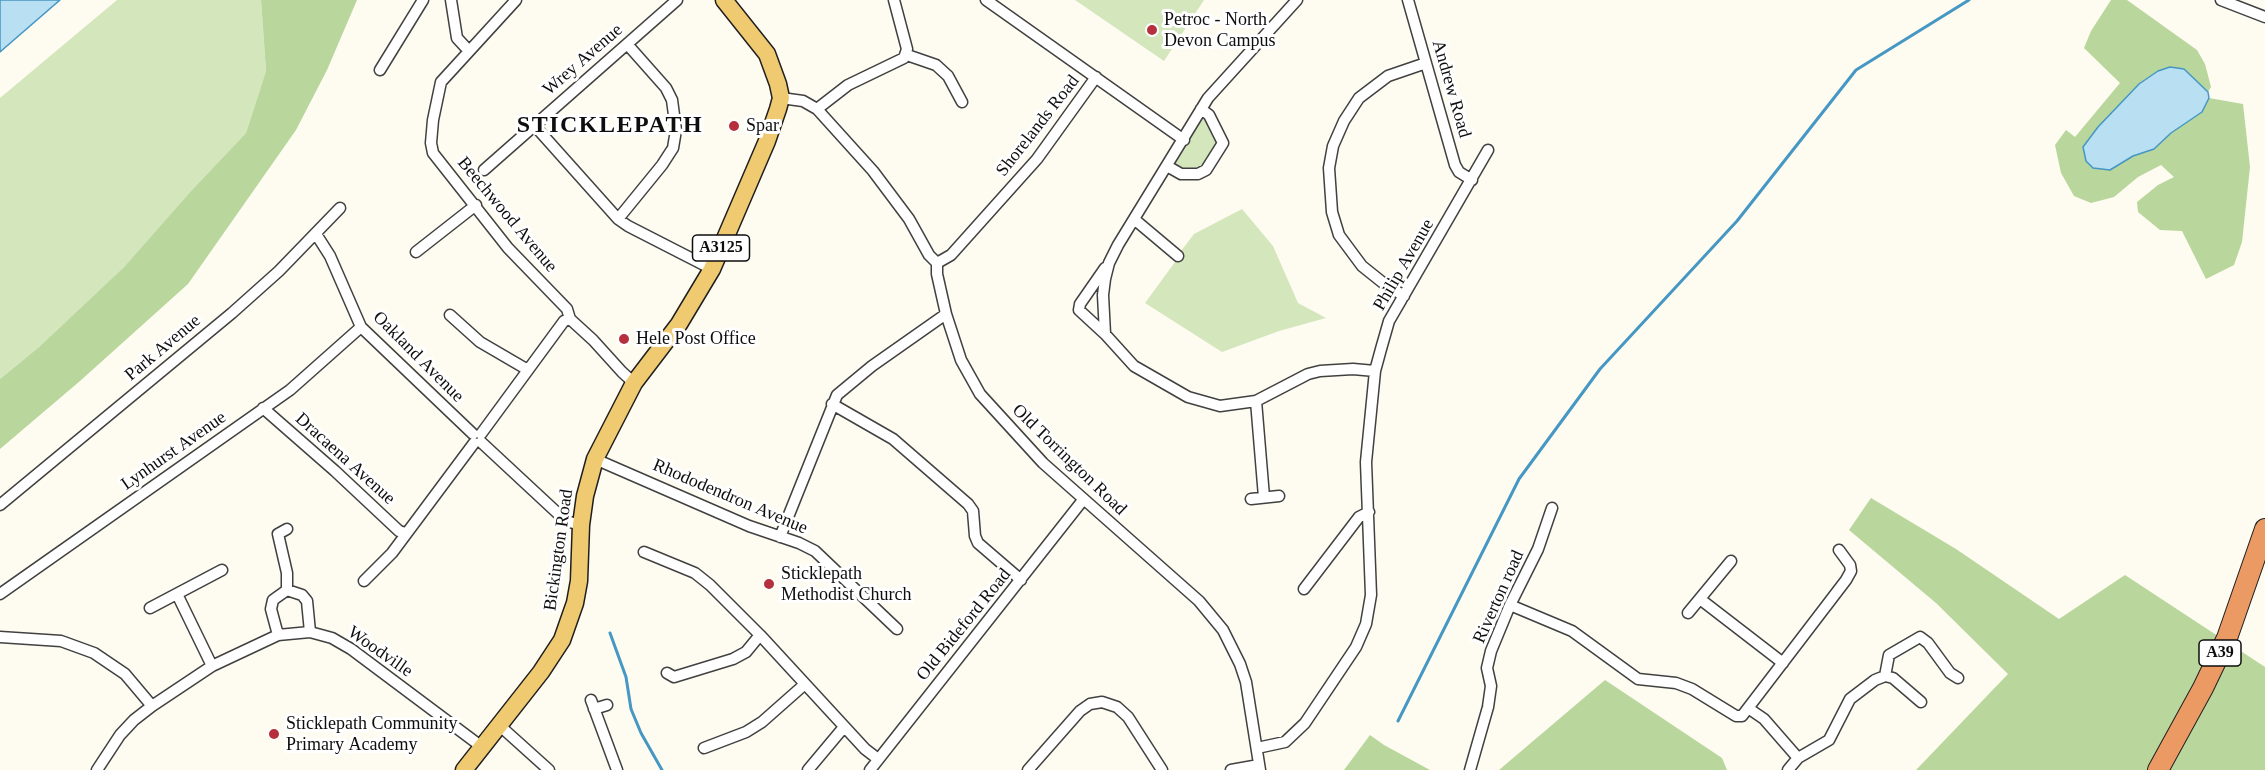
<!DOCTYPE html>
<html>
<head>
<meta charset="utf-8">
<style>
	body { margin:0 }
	canvas { display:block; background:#fefbf0 }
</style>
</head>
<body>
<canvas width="2265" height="770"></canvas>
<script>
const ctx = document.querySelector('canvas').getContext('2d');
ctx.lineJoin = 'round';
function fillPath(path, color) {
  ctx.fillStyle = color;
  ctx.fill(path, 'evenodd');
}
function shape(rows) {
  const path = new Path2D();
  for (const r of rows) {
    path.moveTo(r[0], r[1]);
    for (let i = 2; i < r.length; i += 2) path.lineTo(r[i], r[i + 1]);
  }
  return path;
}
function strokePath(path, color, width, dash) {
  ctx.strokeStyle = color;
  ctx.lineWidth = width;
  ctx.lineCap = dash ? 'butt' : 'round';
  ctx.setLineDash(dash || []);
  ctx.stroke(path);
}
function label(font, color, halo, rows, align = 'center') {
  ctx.font = font + ' Georgia,serif';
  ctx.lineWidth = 6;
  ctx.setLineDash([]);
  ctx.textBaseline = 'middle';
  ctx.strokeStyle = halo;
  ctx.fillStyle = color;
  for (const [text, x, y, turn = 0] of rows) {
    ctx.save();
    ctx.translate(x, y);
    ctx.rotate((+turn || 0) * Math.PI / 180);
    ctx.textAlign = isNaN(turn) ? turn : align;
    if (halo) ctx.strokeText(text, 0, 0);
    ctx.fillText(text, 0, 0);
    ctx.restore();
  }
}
fillPath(shape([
	[117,0,261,0,266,71,246,133,191,191,124,267,39,347,0,379,0,98],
	[1075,0,1204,0,1164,61],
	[1202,114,1207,117,1220,142,1205,166,1198,170,1183,171,1171,165],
	[1242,209,1273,246,1298,303,1326,318,1279,331,1222,352,1145,303,1175,262,1183,255,1181,251,1194,234]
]), '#d4e6bc');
fillPath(shape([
	[261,0,357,0,327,70,296,130,188,284,80,381,0,449,0,379,39,347,124,267,191,191,246,133,266,71],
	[2111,0,2127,0,2197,50,2205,64,2211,87,2208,92,2184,69,2158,71,2139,84,2098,127,2110,170,2133,156,2154,149,2171,133,2202,112,2209,98,2243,104,2250,167,2242,242,2234,265,2206,279,2182,231,2160,230,2138,212,2137,202,2158,185,2174,177,2161,165,2138,177,2114,197,2091,203,2074,196,2061,173,2055,145,2066,130,2075,137,2120,83,2084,48,2091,31],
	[1871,498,1956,549,2059,619,2125,575,2265,667,2265,770,1916,770,2008,674,1936,603,1849,530],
	[1605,680,1722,758,1727,770,1499,770],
	[1370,735,1384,745,1430,770,1344,770]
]), '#b9d69c');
const water = shape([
	[0,0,60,0,0,52,0,0],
	[2170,67,2184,69,2208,92,2209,98,2202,112,2171,133,2154,149,2133,156,2110,170,2093,168,2086,161,2083,147,2098,127,2139,84,2158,71,2170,67]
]);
fillPath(water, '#b8dff2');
strokePath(water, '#4597c4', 1.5);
strokePath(shape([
	[610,633,626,677,631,709,641,733,662,770],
	[1398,721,1519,479,1600,369,1737,221,1856,70,1969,0]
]), '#4597c4', 3);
const street = shape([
	[451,0,457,38,469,51],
	[516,0,441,82,433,120,431,143,433,153,508,248,567,309,570,319,593,340,622,372,634,383],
	[986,0,1184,140],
	[1408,0,1455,165,1459,172,1472,180],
	[2221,0,2265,17],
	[907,55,936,65,948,76,962,102],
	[380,70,423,0],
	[781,98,803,101,817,109,873,171,909,219,929,255,937,263,937,274,946,314,961,360,980,394,1043,463,1199,601,1223,630,1240,664,1246,682,1260,770],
	[817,109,848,85,904,58,907,49,894,0],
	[534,125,618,219,628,226,712,269],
	[1167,166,1181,174,1198,174,1206,170,1223,143,1209,115,1201,109],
	[484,170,677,0],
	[618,219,662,165,673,148,676,130,672,100,666,88,627,44],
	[1134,219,1178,256],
	[316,234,330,256,361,327,473,434],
	[416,252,476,205],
	[937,263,951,255,1037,159,1096,77],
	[1105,268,1080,304,1079,310,1105,334,1134,366,1188,397,1220,406,1256,401,1308,374,1320,371,1353,369,1375,371],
	[1404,296,1382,282,1362,266,1339,235,1332,212,1329,168,1333,146,1344,121,1359,98,1388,76,1426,63],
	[450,315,480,342,528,370],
	[1105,334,1103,295,1105,279,1109,263,1118,245,1208,98,1297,0],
	[1256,401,1264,497],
	[832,404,893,439,968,504,973,511,975,536,978,543,1021,580],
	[263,408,335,471,399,531,405,533],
	[481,434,564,321,570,319],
	[481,442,566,521,581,525],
	[595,459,749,526,799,543,815,551,897,629],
	[1251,499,1279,496],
	[0,505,232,313,279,271,340,208],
	[287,529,278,534,287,573,287,590],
	[780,537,837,395,872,366,946,314],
	[644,552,695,573,710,585,760,635,865,749,878,759],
	[364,581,392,553,474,443],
	[1304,589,1359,517,1369,512],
	[0,594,290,390,361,327],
	[177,594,212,666],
	[1700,599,1783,663],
	[1510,605,1572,631,1638,679,1676,683,1692,689,1736,716,1742,716,1846,580,1851,571,1850,565,1839,550],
	[150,608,222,570],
	[1688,613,1731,561],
	[278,635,271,609,273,600,287,590,302,595,307,601,310,632],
	[0,637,61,641,94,653,125,674,152,706],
	[667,673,674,677,733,659,746,652,760,635],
	[1885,676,1889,655,1920,637,1928,643,1950,673,1958,678],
	[591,700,617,770],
	[1748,708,1764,719,1798,758],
	[594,709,607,705],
	[499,725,549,770],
	[704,748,746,732,762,722,805,684],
	[1257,748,1285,742,1305,723,1356,647,1366,624,1371,595,1366,462,1375,371,1381,349,1389,321,1488,150],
	[97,770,120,735,134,720,152,706,212,666,278,635,310,632,332,638,351,649,482,747],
	[808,770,844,727],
	[870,770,1083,500],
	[1028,770,1080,711,1090,704,1102,702,1117,707,1128,717,1162,770],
	[1231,770,1259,765],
	[1470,770,1488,707,1491,686,1487,668,1491,651,1510,605,1538,549,1552,508],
	[1788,770,1798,758,1829,740,1850,699,1875,680,1885,676,1893,678,1921,702]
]);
const primary = shape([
	[464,770,541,672,562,640,575,603,579,581,581,525,585,496,595,459,634,383,679,324,712,269,767,141,778,109,781,98,778,84,767,54,724,0]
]);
const highway = shape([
	[2158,770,2203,688,2227,638,2265,529]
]);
strokePath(street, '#414141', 13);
strokePath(primary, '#1f1f1f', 19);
strokePath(highway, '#1f1f1f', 22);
strokePath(street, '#fff', 10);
strokePath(primary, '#efca70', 16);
strokePath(highway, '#ea9a62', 20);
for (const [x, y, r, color] of [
	[1152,30,6,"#b5303c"],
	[734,126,6,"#b5303c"],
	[624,339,6,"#b5303c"],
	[769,584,6,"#b5303c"],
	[274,734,6,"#b5303c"]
]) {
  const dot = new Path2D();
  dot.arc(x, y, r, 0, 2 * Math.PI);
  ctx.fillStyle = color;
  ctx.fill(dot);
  strokePath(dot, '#fff', 2);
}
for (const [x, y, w] of [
	[721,248,57],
	[2220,653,42]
]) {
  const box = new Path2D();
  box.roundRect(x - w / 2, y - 13, w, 26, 4.5);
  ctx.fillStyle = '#fff';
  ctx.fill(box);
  strokePath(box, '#0e0e0e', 1.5);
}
label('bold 16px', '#0e0e0e', null, [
	["A3125",721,248],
	["A39",2220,653]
]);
label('18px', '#0e0e0e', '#fff', [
	["Petroc - North",1164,20],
	["Devon Campus",1164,41],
	["Spar",746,126],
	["Hele Post Office",636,339],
	["Sticklepath",781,574],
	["Methodist Church",781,595],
	["Sticklepath Community",286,724],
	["Primary Academy",286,745]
], 'left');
label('18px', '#0e0e0e', '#fff', [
	["Wrey Avenue",583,60,-41],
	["Andrew Road",1451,89,74],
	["Shorelands Road",1038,126,-52],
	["Beechwood Avenue",507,215,50],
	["Philip Avenue",1404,265,-60],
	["Park Avenue",163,348,-40],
	["Oakland Avenue",418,357,45],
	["Lynhurst Avenue",174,451,-35],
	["Dracaena Avenue",345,459,42],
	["Old Torrington Road",1069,460,44],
	["Rhododendron Avenue",730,497,23],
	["Bickington Road",559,550,-82],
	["Riverton road",1499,597,-66],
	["Old Bideford Road",964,625,-51],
	["Woodville",380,652,35]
]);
ctx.letterSpacing = '1.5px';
label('bold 24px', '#0e0e0e', '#fff', [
	["STICKLEPATH",610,126]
]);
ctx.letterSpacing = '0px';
</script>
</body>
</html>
